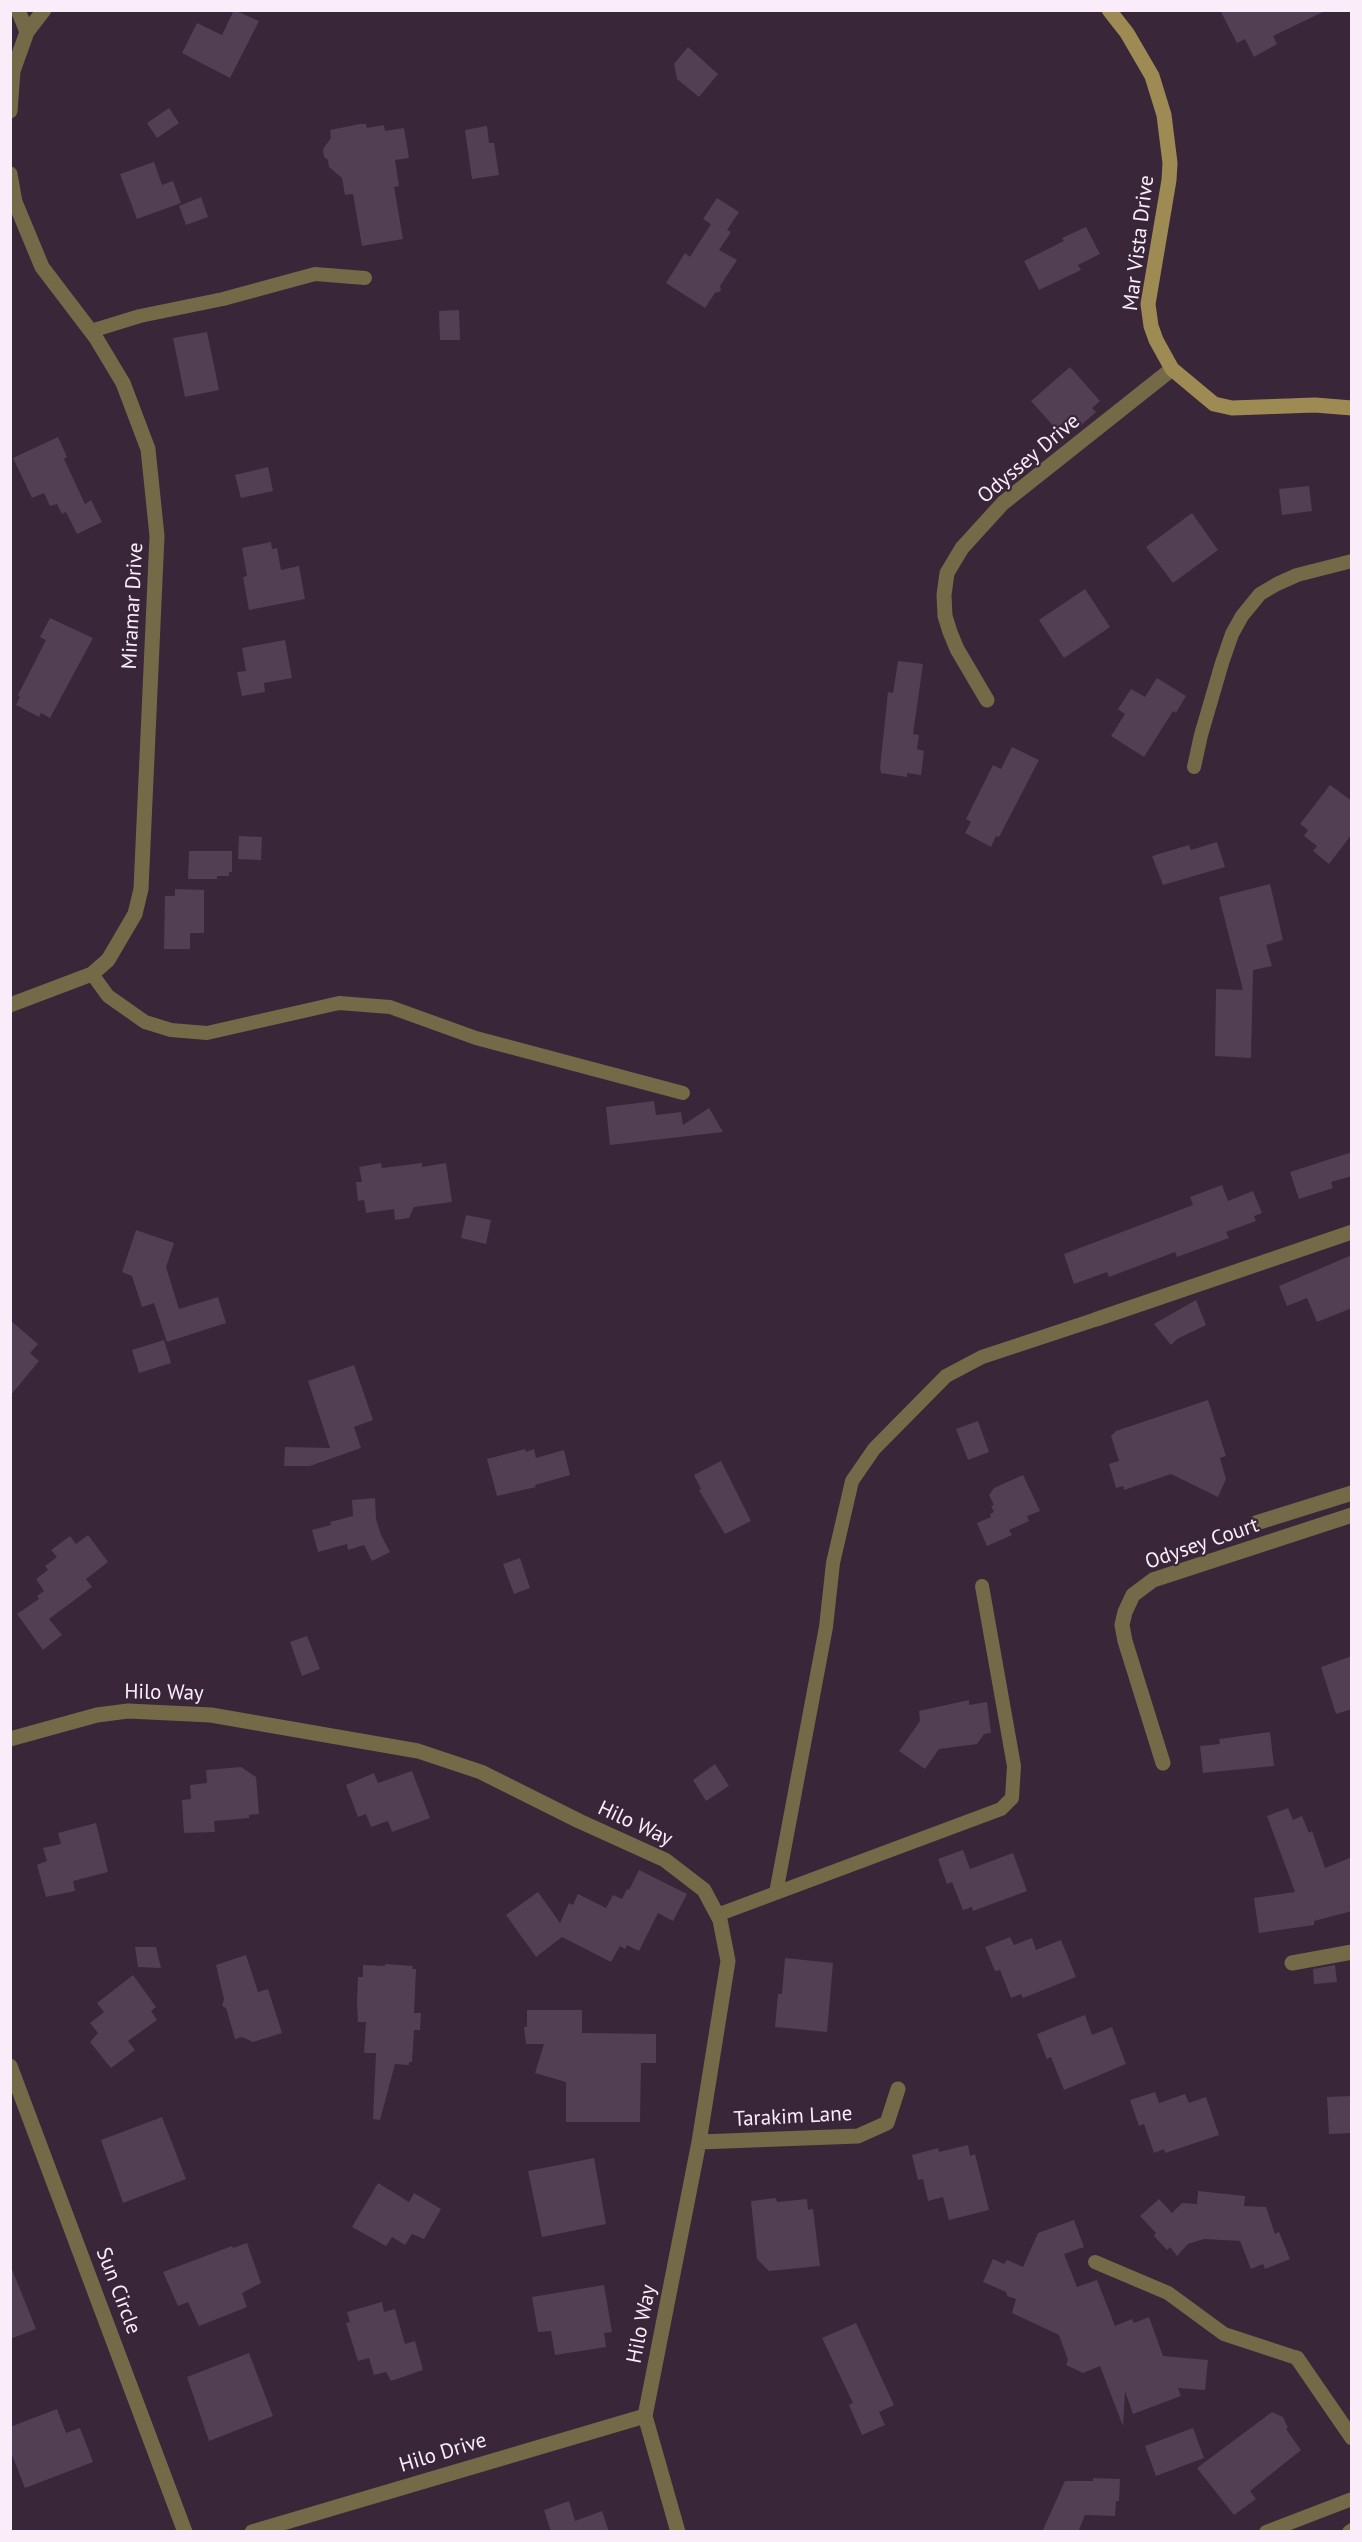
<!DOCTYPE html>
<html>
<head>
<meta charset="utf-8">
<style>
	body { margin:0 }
	#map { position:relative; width:1362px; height:2542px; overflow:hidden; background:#392639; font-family:"PT Sans",sans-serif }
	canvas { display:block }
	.frame { position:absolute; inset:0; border:12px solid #faedf9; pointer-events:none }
</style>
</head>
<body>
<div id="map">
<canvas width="1362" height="2542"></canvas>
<div class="frame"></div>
</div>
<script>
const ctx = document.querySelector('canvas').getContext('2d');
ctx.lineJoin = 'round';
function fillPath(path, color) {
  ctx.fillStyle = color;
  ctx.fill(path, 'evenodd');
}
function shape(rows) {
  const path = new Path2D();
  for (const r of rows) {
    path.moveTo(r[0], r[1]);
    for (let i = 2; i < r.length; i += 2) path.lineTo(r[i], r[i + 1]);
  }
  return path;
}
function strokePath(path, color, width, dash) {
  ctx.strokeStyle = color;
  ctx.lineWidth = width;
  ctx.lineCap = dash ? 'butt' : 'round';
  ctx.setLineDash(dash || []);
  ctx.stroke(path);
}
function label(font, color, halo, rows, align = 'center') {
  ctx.font = font + ' "PT Sans",sans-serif';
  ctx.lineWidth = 4.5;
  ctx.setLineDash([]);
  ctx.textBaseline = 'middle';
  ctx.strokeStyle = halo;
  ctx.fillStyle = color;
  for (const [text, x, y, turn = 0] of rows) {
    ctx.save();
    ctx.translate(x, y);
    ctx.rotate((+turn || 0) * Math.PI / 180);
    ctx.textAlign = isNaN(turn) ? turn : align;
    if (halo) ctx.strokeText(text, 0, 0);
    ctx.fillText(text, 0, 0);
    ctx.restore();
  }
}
fillPath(shape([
	[234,10,259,21,230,78,182,53,197,23,222,35],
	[1220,10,1327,10,1273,36,1277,44,1254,57,1245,39,1237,43],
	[688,47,718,74,699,97,677,79,674,64],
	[169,108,179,123,157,138,147,123],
	[360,124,366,124,367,128,384,125,385,131,404,128,409,158,395,160,399,186,394,187,403,239,362,246,353,194,345,195,342,178,329,167,328,160,324,157,323,149,331,138,330,130],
	[487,126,489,143,494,143,499,175,472,179,465,130],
	[154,162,162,185,173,181,181,203,137,219,120,174],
	[201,197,208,217,186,225,179,206],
	[717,198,739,212,727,230,731,232,719,250,737,260,720,286,721,291,715,293,705,308,666,283,685,253,690,257,711,224,703,219],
	[1086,227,1100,254,1078,265,1081,270,1039,290,1024,261,1064,241,1062,238],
	[459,310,460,340,440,340,439,311],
	[207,332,219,390,185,397,173,338],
	[1070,367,1100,401,1092,408,1096,412,1079,427,1070,417,1056,429,1031,401],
	[58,437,67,457,64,459,85,504,91,500,102,522,77,534,66,512,62,514,57,504,50,506,44,493,32,498,13,458],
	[268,467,273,491,241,498,235,475],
	[1309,486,1312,511,1282,515,1279,489],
	[1192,513,1218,550,1173,583,1146,547],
	[271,542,272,549,277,548,281,570,299,566,305,599,249,610,243,577,247,576,242,548],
	[1085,589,1110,627,1064,658,1039,620],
	[50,618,93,638,50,718,41,713,39,717,16,705,20,697,18,695,46,640,40,637],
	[285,640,292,678,264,683,265,692,242,696,237,672,246,671,242,648],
	[898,661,923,664,913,734,919,735,917,749,924,751,921,775,907,773,907,777,881,773,880,768,888,692,893,693],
	[1157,678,1186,696,1176,713,1173,711,1144,757,1111,736,1125,714,1118,709,1131,689,1145,697],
	[1012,747,1039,760,999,837,996,836,991,847,965,833,971,822,966,819,993,765,1001,769],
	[1330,785,1352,801,1352,834,1329,864,1313,851,1317,846,1304,836,1308,830,1300,824],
	[239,836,262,837,261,860,238,859],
	[1217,842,1225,867,1163,885,1152,856,1189,845,1191,850],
	[189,851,232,851,232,872,229,872,229,876,217,876,217,879,188,879],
	[1270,884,1283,940,1266,945,1272,966,1253,970,1251,1058,1215,1056,1216,989,1243,990,1219,897],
	[175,889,204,890,204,933,190,933,190,949,164,949,165,896,175,896],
	[654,1101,656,1115,681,1112,683,1125,709,1108,723,1132,610,1145,606,1107],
	[1352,1152,1352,1176,1331,1182,1333,1188,1299,1199,1290,1172],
	[381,1163,382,1168,422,1163,422,1167,446,1163,452,1202,414,1207,409,1218,395,1220,394,1209,366,1213,364,1200,358,1201,356,1182,362,1182,359,1167],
	[1222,1185,1228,1201,1253,1191,1262,1213,1254,1216,1256,1221,1226,1232,1229,1238,1177,1257,1175,1252,1109,1277,1107,1272,1074,1284,1064,1254,1193,1205,1190,1197],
	[466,1215,491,1220,486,1244,461,1238],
	[136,1230,174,1243,166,1267,179,1309,218,1297,226,1323,167,1342,154,1303,142,1307,132,1276,122,1272],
	[1352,1255,1352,1308,1317,1322,1307,1298,1287,1306,1279,1286],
	[1196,1300,1206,1325,1177,1339,1171,1345,1154,1324],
	[10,1320,38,1344,30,1353,39,1361,10,1396],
	[164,1340,171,1363,139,1373,132,1350],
	[354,1365,373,1420,354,1427,361,1448,310,1466,284,1466,285,1447,330,1448,308,1381],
	[1208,1400,1226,1456,1220,1458,1226,1479,1218,1497,1171,1474,1124,1490,1123,1486,1116,1488,1109,1464,1119,1461,1111,1436,1116,1431],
	[978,1421,989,1452,968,1460,956,1429],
	[525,1449,526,1452,534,1449,536,1458,564,1450,570,1475,535,1485,536,1487,497,1496,487,1459],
	[721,1461,751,1521,725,1534,699,1490,701,1489,694,1475],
	[1023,1475,1040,1511,1027,1516,1029,1521,1009,1530,1012,1535,987,1546,977,1523,991,1517,990,1514,994,1512,991,1506,994,1505,989,1495,994,1488],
	[375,1498,376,1519,381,1535,390,1552,372,1561,364,1545,348,1550,347,1544,318,1552,312,1530,331,1525,330,1522,353,1516,352,1500],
	[88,1535,108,1562,86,1579,92,1587,49,1619,62,1635,43,1650,17,1614,39,1599,37,1596,44,1591,36,1579,48,1570,45,1566,57,1557,51,1550,70,1536,76,1544],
	[520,1558,530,1588,514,1594,503,1564],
	[307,1636,320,1669,302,1676,290,1642],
	[1352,1656,1352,1709,1336,1714,1321,1667],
	[969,1700,969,1705,987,1702,991,1733,984,1734,977,1744,939,1749,925,1769,899,1751,920,1721,919,1711],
	[1270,1732,1274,1766,1203,1773,1200,1746,1220,1744,1219,1739],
	[715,1764,729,1786,706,1801,693,1780],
	[241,1767,256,1777,259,1814,249,1815,249,1818,214,1821,215,1832,184,1833,182,1800,191,1799,190,1785,207,1783,206,1770],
	[412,1771,430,1818,392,1832,388,1821,371,1827,366,1814,358,1817,346,1785,374,1773,378,1783],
	[1288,1808,1293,1820,1302,1816,1309,1833,1312,1831,1325,1868,1352,1857,1352,1911,1314,1921,1314,1925,1259,1933,1254,1898,1295,1892,1267,1816],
	[96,1823,108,1872,73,1881,75,1891,46,1897,37,1865,47,1861,43,1848,61,1844,58,1833],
	[963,1850,970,1869,1013,1853,1027,1891,973,1911,972,1907,963,1910,952,1882,947,1884,938,1859],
	[639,1870,687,1894,673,1921,658,1913,639,1951,627,1945,625,1949,620,1946,611,1962,562,1937,536,1957,506,1915,538,1892,560,1923,569,1903,573,1905,578,1894,606,1908,613,1895,622,1899,627,1889,629,1890],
	[1010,1937,1014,1945,1032,1938,1036,1950,1061,1940,1076,1977,1023,1998,1021,1994,1011,1998,1000,1970,995,1971,985,1947],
	[135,1947,156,1947,161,1968,138,1967],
	[246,1955,258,1992,268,1989,282,2033,253,2042,242,2037,235,2039,226,2008,222,2006,224,1999,216,1965],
	[785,1958,833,1963,827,2032,775,2027,778,1994,782,1994],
	[385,1964,413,1966,412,1969,416,1969,414,2013,421,2013,420,2030,414,2030,412,2062,409,2062,409,2065,395,2064,380,2120,373,2119,376,2053,364,2053,366,2022,358,2022,357,2003,358,1977,363,1977,363,1965,385,1966],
	[1335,1965,1337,1982,1314,1984,1313,1969],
	[133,1975,156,2007,151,2011,157,2020,128,2041,135,2050,111,2068,90,2042,98,2033,90,2023,104,2012,97,2003],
	[527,2010,582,2010,582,2033,656,2034,656,2063,641,2063,640,2122,566,2122,566,2082,535,2073,544,2044,526,2044,524,2027,527,2027],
	[1085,2015,1092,2035,1112,2027,1126,2064,1064,2090,1051,2057,1047,2059,1037,2034],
	[1155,2092,1159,2103,1185,2094,1189,2103,1206,2097,1219,2135,1165,2153,1164,2149,1154,2153,1144,2124,1139,2126,1130,2100],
	[1352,2096,1352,2133,1329,2134,1327,2097],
	[162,2117,186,2179,123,2203,101,2140],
	[968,2145,970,2156,975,2154,989,2210,949,2220,943,2197,928,2201,923,2179,918,2180,912,2155,938,2148,939,2152],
	[594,2158,606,2224,542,2237,528,2171],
	[378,2183,409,2202,414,2193,441,2209,424,2239,412,2234,405,2245,392,2237,386,2246,352,2227],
	[1198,2191,1245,2196,1244,2206,1266,2207,1275,2234,1279,2232,1290,2259,1265,2269,1263,2264,1251,2269,1240,2241,1204,2239,1188,2244,1177,2256,1170,2247,1167,2250,1154,2236,1156,2233,1140,2216,1159,2199,1172,2213,1182,2203,1197,2204],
	[776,2198,777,2202,807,2199,808,2210,813,2209,820,2266,769,2271,757,2259,751,2201],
	[1074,2220,1084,2247,1064,2254,1077,2287,1097,2280,1115,2326,1132,2319,1134,2323,1149,2317,1163,2356,1208,2360,1205,2390,1178,2388,1181,2396,1133,2414,1125,2391,1123,2426,1100,2366,1083,2373,1066,2365,1068,2360,1059,2335,1012,2313,1016,2299,1007,2296,1006,2292,983,2282,993,2259,1004,2264,1007,2260,1023,2267,1038,2233],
	[247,2243,261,2283,242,2293,247,2307,199,2326,188,2302,178,2306,163,2272,232,2246,233,2248],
	[11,2267,36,2329,10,2339,10,2268],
	[604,2285,612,2332,604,2333,606,2347,555,2355,551,2331,538,2332,532,2297],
	[382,2302,384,2312,395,2309,405,2344,415,2341,423,2370,391,2381,386,2372,374,2375,369,2358,358,2361,346,2323,350,2322,347,2312],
	[856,2323,894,2405,879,2412,885,2425,862,2435,849,2405,853,2403,822,2338],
	[249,2353,273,2416,209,2441,187,2377],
	[57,2409,66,2433,80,2428,93,2462,25,2488,10,2450,10,2427],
	[1272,2412,1283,2417,1288,2428,1286,2429,1301,2450,1250,2491,1256,2499,1234,2515,1197,2468],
	[1193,2428,1204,2458,1156,2476,1145,2446],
	[1093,2478,1120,2479,1119,2501,1116,2501,1115,2516,1085,2515,1078,2532,1042,2532,1065,2481,1093,2481],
	[569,2501,575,2521,602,2511,609,2532,551,2532,544,2510]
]), '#533f53');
strokePath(shape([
	[91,331,140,316,223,299,315,274,365,278],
	[1194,767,1201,735,1222,663,1232,634,1242,616,1260,594,1277,584,1297,575,1352,561],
	[92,974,108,996,145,1022,171,1030,207,1033,339,1003,390,1007,476,1038,683,1093],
	[776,1893,826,1627,833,1563,852,1481,874,1449,946,1376,982,1357,1097,1319],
	[717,1915,1001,1809,1012,1798,1014,1766,982,1586],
	[1095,2262,1168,2293,1224,2334,1297,2358],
	[1266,2532,1352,2499],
	[1349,2532,1352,2530]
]), '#756a47', 14);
strokePath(shape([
	[18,10,27,32],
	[10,111,13,71,27,32,44,10],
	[10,174,15,202,42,267,96,338,123,383,148,449,157,536,141,889,135,914,108,960,92,974,10,1005],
	[987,700,957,649,950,632,945,616,944,595,947,573,962,548,1003,503,1172,369],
	[1097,1319,1352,1232],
	[1256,1523,1352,1493],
	[10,1739,97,1715,128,1711,211,1715,418,1751,481,1772,579,1821,665,1860,704,1890,720,1920,728,1961,699,2142,645,2416,678,2532],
	[1163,1763,1125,1641,1122,1625,1125,1612,1133,1595,1153,1580,1352,1515],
	[1292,1963,1352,1952],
	[10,2066,185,2532],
	[699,2142,858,2136,887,2123,898,2089],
	[1297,2358,1352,2438],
	[252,2532,645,2416]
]), '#756a47', 15);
strokePath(shape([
	[1109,10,1127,33,1152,76,1164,115,1170,163,1169,180,1148,304,1151,326,1156,340,1172,369,1214,404,1232,408,1315,405,1352,408]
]), '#9d8b53', 15);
label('21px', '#faedf9', '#392639', [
	["Mar Vista Drive",1139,243,-83],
	["Odyssey Drive",1029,459,-40],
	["Miramar Drive",133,606,-87],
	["Odysey Court",1202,1544,-19],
	["Hilo Way",164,1693,1],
	["Hilo Way",635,1824,25],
	["Tarakim Lane",793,2117,-3],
	["Sun Circle",118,2291,69],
	["Hilo Way",642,2324,-79],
	["Hilo Drive",443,2453,-17]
]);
</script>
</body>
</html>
